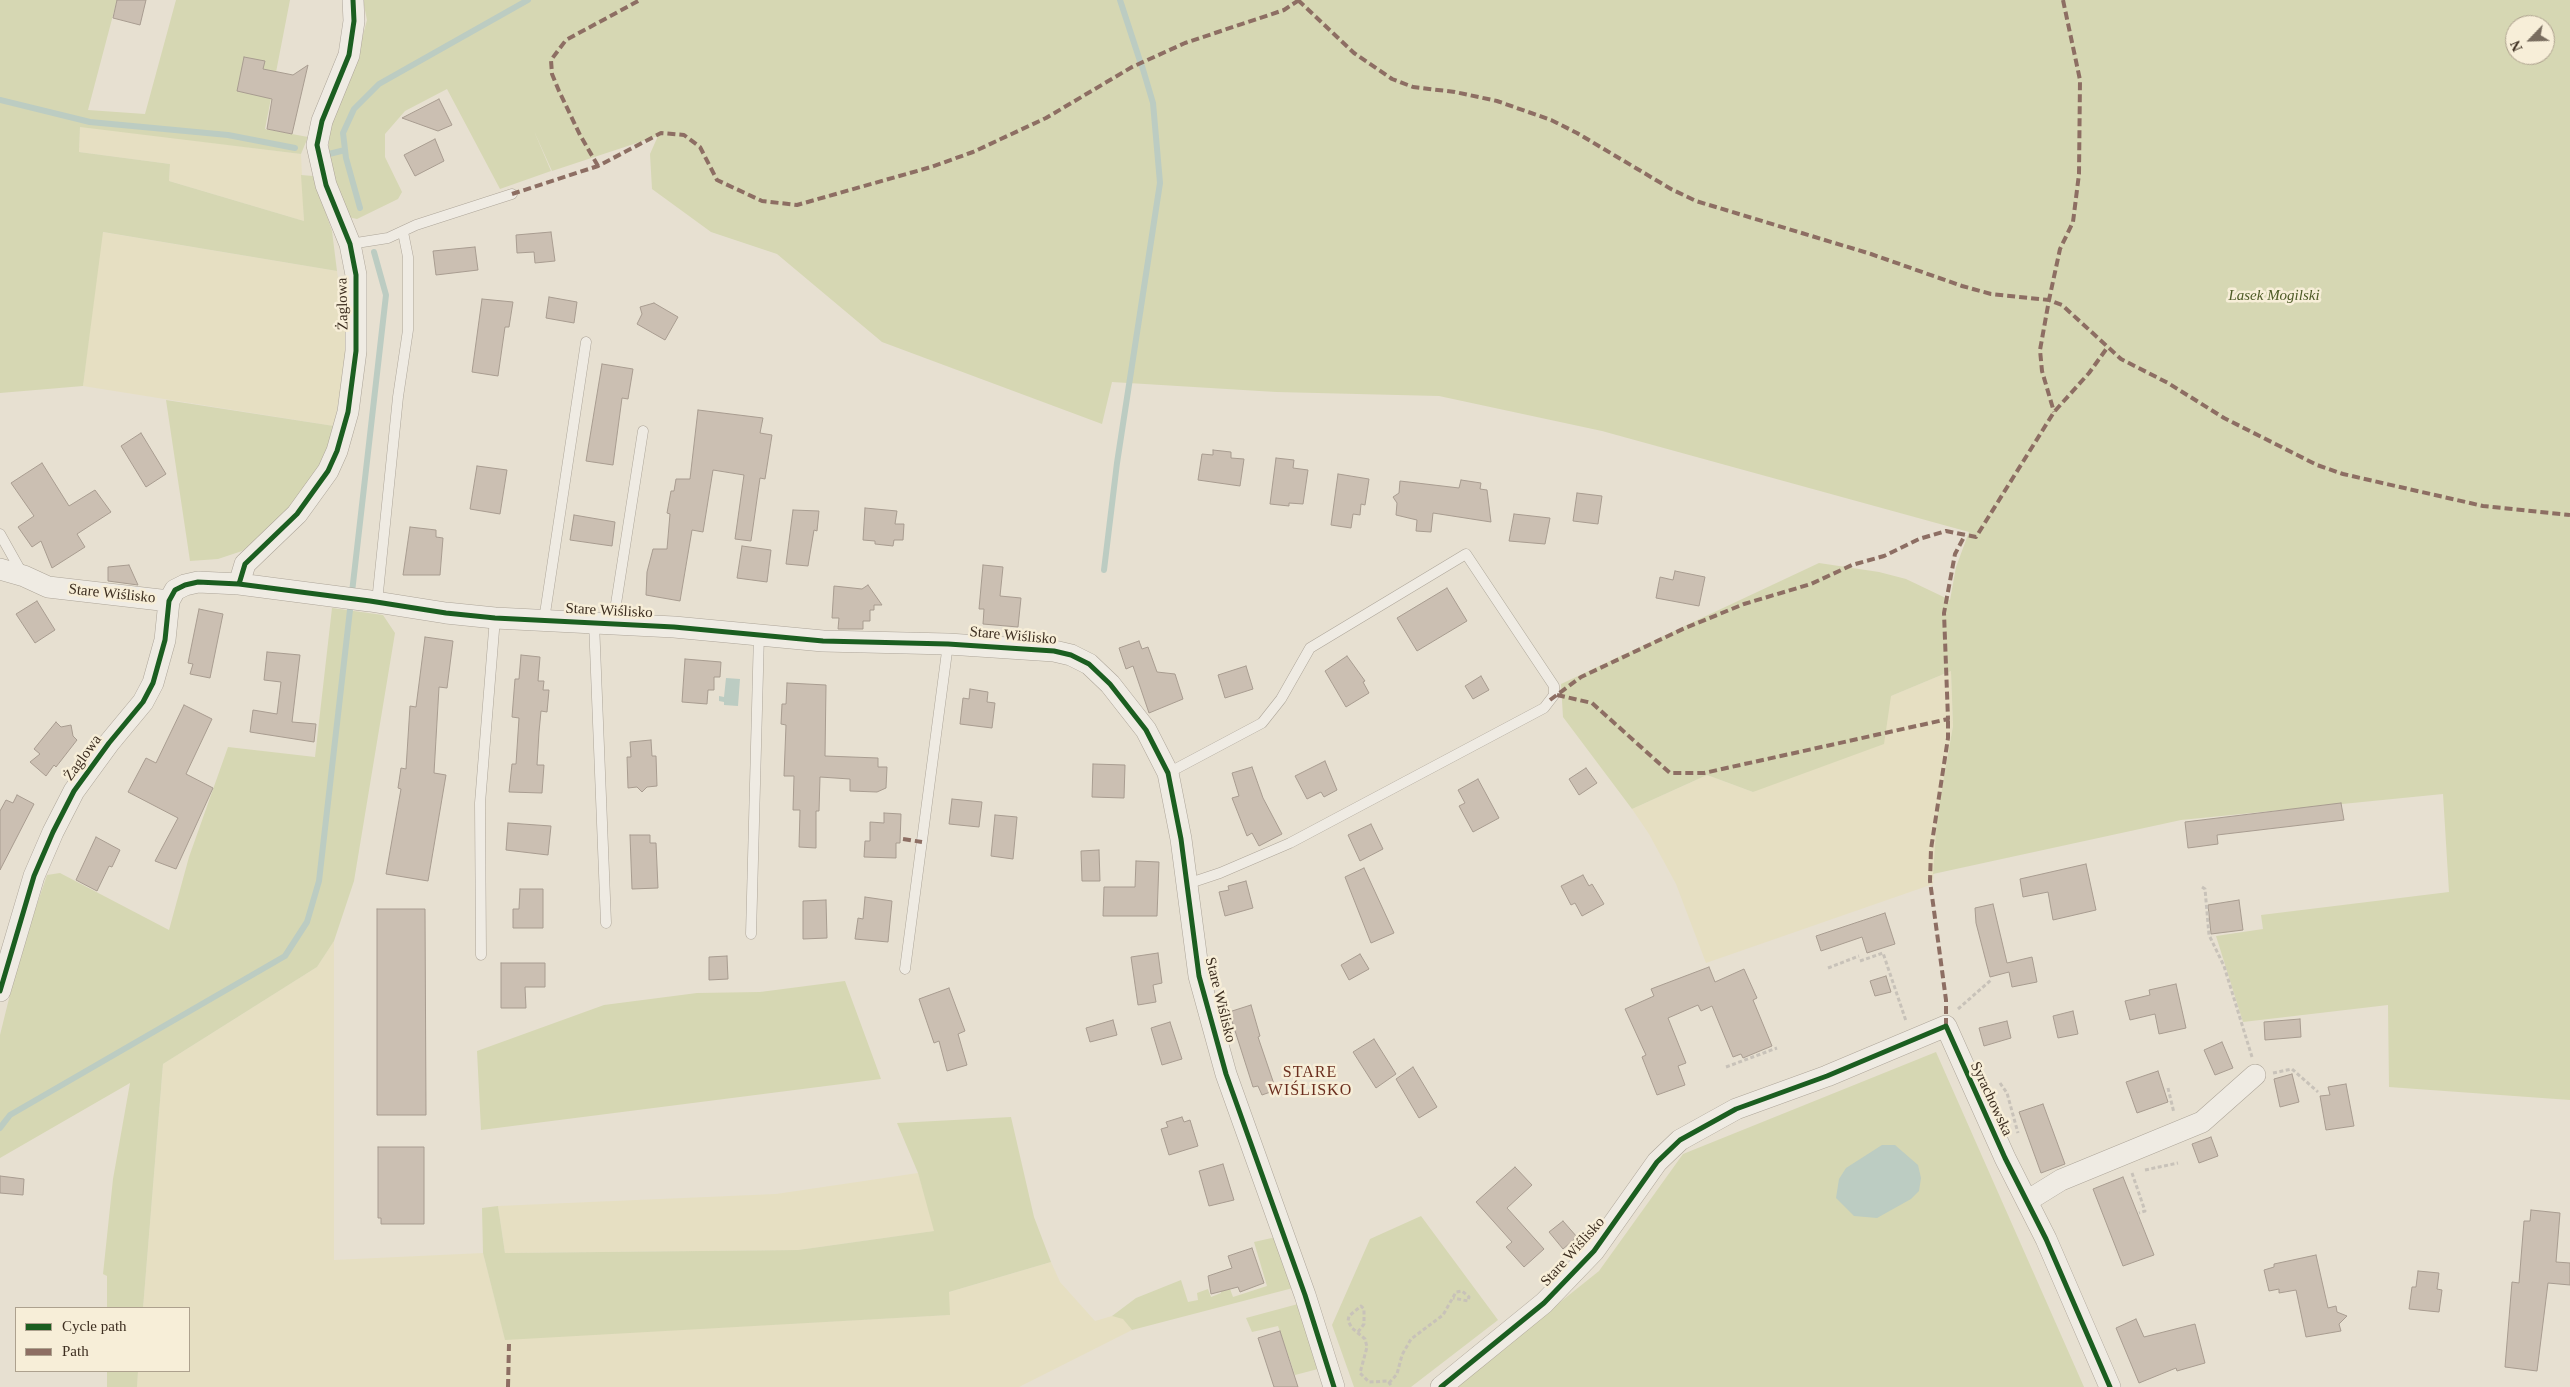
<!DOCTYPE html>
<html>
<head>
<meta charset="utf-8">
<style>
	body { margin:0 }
	#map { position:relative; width:2570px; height:1387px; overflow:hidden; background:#e7e0d1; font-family:Georgia,serif }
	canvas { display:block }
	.legend { position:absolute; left:15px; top:1307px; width:175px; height:65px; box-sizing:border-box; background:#f7eed8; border:1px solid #ada18e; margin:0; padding:6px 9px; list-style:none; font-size:15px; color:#3d2e20 }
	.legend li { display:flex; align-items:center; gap:10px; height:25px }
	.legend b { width:25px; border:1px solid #ada18e }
	.north { position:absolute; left:2505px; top:15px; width:50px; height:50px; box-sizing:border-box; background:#f7eed8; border:1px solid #ada18e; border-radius:50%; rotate:246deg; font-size:14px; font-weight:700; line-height:20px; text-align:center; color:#3d2e20 }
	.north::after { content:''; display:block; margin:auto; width:18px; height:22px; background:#786c5e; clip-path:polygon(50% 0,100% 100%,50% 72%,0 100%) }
</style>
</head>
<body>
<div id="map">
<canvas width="2570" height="1387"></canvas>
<ul class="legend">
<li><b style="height:6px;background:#1b5e20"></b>Cycle path</li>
<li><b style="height:6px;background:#8d6e63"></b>Path</li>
</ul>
<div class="north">N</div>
</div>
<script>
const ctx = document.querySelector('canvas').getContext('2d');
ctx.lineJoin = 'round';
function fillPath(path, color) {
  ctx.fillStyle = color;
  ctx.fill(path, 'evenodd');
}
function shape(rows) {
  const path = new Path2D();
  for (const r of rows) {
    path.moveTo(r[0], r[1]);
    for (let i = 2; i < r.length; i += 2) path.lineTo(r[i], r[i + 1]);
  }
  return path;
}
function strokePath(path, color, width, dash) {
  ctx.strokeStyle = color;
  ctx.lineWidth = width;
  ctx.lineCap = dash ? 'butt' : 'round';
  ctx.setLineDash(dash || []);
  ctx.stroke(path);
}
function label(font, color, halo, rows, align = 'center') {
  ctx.font = font + ' Georgia,serif';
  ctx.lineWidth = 5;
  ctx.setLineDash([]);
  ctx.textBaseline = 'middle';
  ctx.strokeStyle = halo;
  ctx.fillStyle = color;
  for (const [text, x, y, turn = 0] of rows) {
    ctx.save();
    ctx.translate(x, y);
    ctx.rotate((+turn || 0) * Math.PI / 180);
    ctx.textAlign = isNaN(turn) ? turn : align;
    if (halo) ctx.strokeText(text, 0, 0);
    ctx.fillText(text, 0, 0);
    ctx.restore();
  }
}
fillPath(shape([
	[80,126,301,154,304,221,169,181,170,164,79,152],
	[102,232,337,271,348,346,334,426,83,386],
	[1951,671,1953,726,1937,817,1933,884,1706,963,1676,884,1649,834,1632,809,1707,775,1753,792,1891,696],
	[334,941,334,1260,483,1253,505,1339,949,1315,949,1292,1051,1262,1060,1282,1095,1321,1112,1316,1123,1318,1132,1330,1019,1387,137,1387,138,1371,189,1371,189,1308,143,1308,163,1064,317,967],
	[918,1173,935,1231,798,1250,505,1253,498,1206,776,1194]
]), '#e6dfc2');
fillPath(shape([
	[0,0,117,0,88,110,145,114,176,0,290,0,265,129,308,137,301,154,80,127,79,152,170,164,169,181,304,221,301,175,313,176,332,231,337,271,103,232,83,386,0,393],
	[363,0,2570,0,2570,1100,2389,1087,2388,1005,2243,1022,2216,936,2263,929,2261,915,2449,892,2443,794,2181,820,1933,874,1937,817,1953,726,1951,671,1891,696,1884,744,1753,792,1707,775,1632,809,1563,717,1561,684,1819,563,1879,572,1906,579,1950,600,1956,567,1969,532,1602,431,1439,396,1276,392,1112,382,1102,424,882,342,777,254,711,232,652,189,650,154,658,136,552,171,534,131,551,171,500,189,447,89,405,111,385,134,385,157,402,192,398,199,357,219,348,217,328,169,329,138,331,124,352,76,367,20],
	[2515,25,2545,25,2545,55,2515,55],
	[166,400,334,426,325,455,305,492,272,526,242,551,218,559,190,561],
	[332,608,383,615,395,633,354,881,334,941,317,967,163,1064,143,1308,107,1308,107,1276,103,1274,113,1179,130,1083,0,1158,0,1035,20,954,47,875,60,873,169,930,189,857,228,747,315,757],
	[845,981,881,1079,481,1130,477,1051,604,1005,697,993,760,992],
	[1936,1052,2084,1387,1454,1387,1599,1271,1683,1154],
	[1011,1117,1034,1217,1051,1262,949,1292,950,1315,505,1340,483,1253,482,1208,498,1206,505,1253,798,1250,934,1231,918,1173,897,1123],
	[1421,1216,1498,1320,1411,1387,1354,1387,1332,1325,1370,1239],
	[1276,1237,1293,1288,1132,1330,1123,1319,1112,1316,1136,1298,1181,1280,1188,1302,1198,1300,1197,1293,1208,1289,1211,1297,1221,1293,1216,1274,1223,1270,1233,1297,1267,1286,1254,1242],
	[1298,1304,1318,1369,1295,1375,1278,1326,1252,1332,1246,1318],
	[107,1371,138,1371,137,1387,107,1387]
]), '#d6d7b3');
fillPath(shape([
	[726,678,740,679,738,706,724,705,724,702,719,701,719,696,724,697],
	[1882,1145,1895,1145,1918,1165,1921,1178,1919,1191,1911,1199,1877,1218,1854,1216,1836,1198,1839,1179,1846,1168]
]), '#bcccc2');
strokePath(shape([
	[1120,0,1140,61],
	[0,100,90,122,228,135,295,148],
	[329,154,345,150],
	[360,208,346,158,343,133,354,109,379,84,528,0],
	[1104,570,1117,463,1160,183,1153,103,1142,66],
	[0,1128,10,1115,285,956,307,922,319,881,386,295,374,252]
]), '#bcccc2', 6);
const building = shape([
	[117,0,146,0,140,25,113,18,117,0],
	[244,57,265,61,263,69,293,75,308,65,292,134,267,129,272,99,237,91,244,57],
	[439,99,452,125,438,131,402,118,439,99],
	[435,139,444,161,415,176,404,155,435,139],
	[551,232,555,261,535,263,534,252,517,253,516,235,551,232],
	[475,247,478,270,436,275,433,251,475,247],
	[549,297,577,302,574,323,546,318,549,297],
	[482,299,513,302,509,327,505,327,498,376,472,372,482,299],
	[654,303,678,317,665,340,637,324,642,314,640,307,654,303],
	[602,364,633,369,628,399,622,398,613,465,586,461,602,364],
	[698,410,763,418,760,433,772,435,765,479,760,478,751,541,735,539,744,475,713,470,703,532,692,530,680,601,646,595,647,572,653,549,667,549,670,514,667,513,671,491,674,491,676,479,690,479,698,410],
	[141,433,166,474,146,487,121,446,141,433],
	[1213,450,1231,452,1231,458,1244,459,1240,486,1198,480,1202,454,1213,455,1213,450],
	[1276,458,1294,460,1293,468,1308,470,1303,504,1289,503,1289,506,1270,504,1276,458],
	[42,463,69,506,95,490,111,512,77,534,85,547,52,568,41,541,32,547,18,527,34,516,11,483,42,463],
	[477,466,507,470,500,514,470,509,477,466],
	[1338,474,1369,479,1365,505,1361,504,1360,515,1353,514,1351,528,1331,525,1338,474],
	[1461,480,1481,483,1480,489,1487,490,1491,522,1433,513,1431,532,1416,531,1417,520,1396,515,1397,503,1393,497,1399,493,1400,481,1459,488,1461,480],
	[1577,493,1602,496,1598,524,1573,521,1577,493],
	[865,508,897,511,895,524,904,524,903,540,894,540,893,546,875,544,875,541,863,540,865,508],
	[793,510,819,511,817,531,814,530,808,566,786,564,793,510],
	[1514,514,1550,518,1545,544,1509,541,1514,514],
	[574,515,615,522,612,546,570,540,574,515],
	[410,527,436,530,436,537,443,538,440,575,403,575,410,527],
	[742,546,771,550,767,582,737,578,742,546],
	[129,565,138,585,108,581,108,567,129,565],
	[983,565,1003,567,1000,596,1021,598,1018,627,983,624,984,609,979,609,983,565],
	[1675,571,1705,577,1699,606,1656,598,1660,577,1673,580,1675,571],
	[868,585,882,605,874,605,874,610,870,610,870,621,863,621,863,629,838,629,839,618,832,618,834,586,862,589,868,585],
	[1447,588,1467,621,1417,651,1397,618,1447,588],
	[37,601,55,630,35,643,16,614,37,601],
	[199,609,223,614,210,678,190,674,193,664,188,663,199,609],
	[425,637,453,641,447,688,439,687,434,773,446,775,428,881,386,874,401,789,398,788,401,768,406,769,410,706,416,707,425,637],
	[1139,641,1142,649,1148,647,1157,672,1175,674,1183,699,1149,713,1133,666,1126,669,1119,648,1139,641],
	[267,652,300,655,292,722,316,724,314,742,250,732,253,710,277,714,281,682,264,680,267,652],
	[521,655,540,657,538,681,544,681,543,690,549,690,547,712,541,711,539,732,537,765,544,765,542,793,509,792,512,764,516,764,519,718,512,717,515,679,519,679,521,655],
	[1347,656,1365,681,1363,682,1369,693,1346,707,1325,671,1347,656],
	[685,659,721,662,720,677,714,677,714,690,708,690,707,704,682,702,685,659],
	[1246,666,1253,689,1225,698,1218,675,1246,666],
	[1481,676,1489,690,1473,699,1465,686,1481,676],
	[787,683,826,685,825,756,878,758,878,767,887,767,886,788,877,792,850,791,850,779,820,777,819,811,816,811,816,848,799,847,800,810,793,810,794,776,784,776,786,725,781,724,782,704,786,704,787,683],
	[970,689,988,692,987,702,995,703,992,728,960,724,963,698,969,699,970,689],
	[184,705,212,719,186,774,213,788,176,869,155,861,178,818,128,792,146,758,156,763,184,705],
	[56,722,61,727,71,725,73,736,77,740,56,767,54,765,46,776,30,762,40,754,34,749,56,722],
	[651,740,652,756,656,756,657,786,647,787,642,792,637,787,628,788,627,757,631,757,630,742,651,740],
	[1325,761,1337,790,1324,797,1321,792,1307,799,1295,776,1325,761],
	[1093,764,1125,765,1124,798,1092,797,1093,764],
	[1252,767,1263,798,1282,834,1259,846,1252,833,1247,836,1232,798,1239,796,1232,773,1252,767],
	[1586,768,1597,783,1579,795,1569,779,1586,768],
	[1478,779,1499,818,1473,832,1459,806,1465,803,1458,790,1478,779],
	[17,795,34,804,0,870,0,811,6,800,13,803,17,795],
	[952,799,982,802,979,827,949,824,952,799],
	[2341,803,2344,820,2217,835,2218,844,2188,848,2185,822,2341,803],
	[884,813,901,814,900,843,896,843,896,858,864,857,865,841,870,841,870,822,884,823,884,813],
	[995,815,1017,817,1013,859,991,856,995,815],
	[508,823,551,826,548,855,506,850,508,823],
	[1371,824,1383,849,1360,861,1348,835,1371,824],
	[630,835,650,835,650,843,656,843,658,888,632,889,630,835],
	[96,837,120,850,112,867,109,866,97,891,76,880,96,837],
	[1099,850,1100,881,1082,881,1081,851,1099,850],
	[1136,861,1159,862,1157,916,1103,916,1104,887,1135,887,1136,861],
	[2086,864,2096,910,2053,920,2048,892,2023,897,2020,879,2086,864],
	[1364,868,1394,933,1371,943,1345,877,1364,868],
	[1583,875,1589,886,1592,884,1604,904,1582,916,1575,903,1571,905,1561,886,1583,875],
	[1246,881,1253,908,1225,916,1219,892,1229,890,1228,886,1246,881],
	[520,889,543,889,543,928,513,928,513,909,519,909,520,889],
	[865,897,892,901,888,942,855,939,858,918,863,919,865,897],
	[826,900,827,938,803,939,803,901,826,900],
	[2239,900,2243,930,2211,934,2208,905,2239,900],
	[1993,904,2007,963,2032,957,2037,982,2012,987,2009,972,1990,977,1976,923,1975,908,1993,904],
	[377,909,425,909,426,1115,377,1115,377,909],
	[1885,913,1895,944,1867,953,1862,937,1821,951,1816,936,1885,913],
	[1158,953,1162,983,1153,985,1156,1002,1138,1005,1131,957,1158,953],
	[1360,954,1369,969,1349,980,1341,965,1360,954],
	[727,956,728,979,709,980,709,957,727,956],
	[501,963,545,963,545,987,525,987,526,1008,501,1008,501,963],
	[1709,967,1715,982,1744,969,1757,998,1753,1000,1772,1046,1743,1058,1741,1054,1733,1057,1712,1006,1701,1011,1698,1005,1668,1018,1686,1063,1678,1066,1685,1085,1657,1095,1642,1057,1646,1055,1625,1009,1654,996,1651,989,1709,967],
	[1886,976,1891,992,1875,996,1870,981,1886,976],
	[2176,984,2186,1028,2159,1034,2155,1014,2130,1020,2125,1001,2150,995,2149,990,2176,984],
	[949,988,965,1031,958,1034,967,1065,947,1071,939,1041,934,1043,919,999,949,988],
	[1251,1005,1260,1036,1258,1037,1276,1090,1262,1095,1258,1086,1253,1087,1229,1012,1251,1005],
	[2073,1011,2078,1034,2058,1038,2053,1016,2073,1011],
	[2300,1019,2301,1037,2265,1040,2264,1022,2300,1019],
	[1113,1020,1117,1035,1090,1042,1086,1028,1113,1020],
	[2007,1021,2011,1038,1984,1046,1979,1028,2007,1021],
	[1170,1022,1182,1059,1162,1065,1151,1028,1170,1022],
	[1374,1039,1396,1074,1376,1088,1353,1052,1374,1039],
	[2222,1042,2233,1068,2215,1075,2204,1050,2222,1042],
	[1413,1067,1437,1107,1419,1118,1396,1079,1413,1067],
	[2158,1071,2168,1102,2137,1113,2126,1082,2158,1071],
	[2292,1074,2299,1102,2280,1107,2274,1079,2292,1074],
	[2346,1084,2354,1126,2326,1130,2320,1096,2330,1095,2328,1087,2346,1084],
	[2043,1104,2065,1164,2041,1173,2019,1112,2043,1104],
	[1182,1117,1184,1122,1190,1120,1198,1146,1169,1155,1161,1129,1168,1127,1166,1122,1182,1117],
	[2211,1137,2218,1156,2199,1163,2192,1144,2211,1137],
	[378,1147,424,1147,424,1224,381,1224,381,1218,378,1218,378,1147],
	[1223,1164,1234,1200,1209,1206,1199,1171,1223,1164],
	[1515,1167,1532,1185,1507,1208,1544,1249,1524,1267,1506,1247,1512,1242,1476,1202,1515,1167],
	[0,1176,24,1179,23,1195,0,1193,0,1176],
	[2123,1177,2154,1255,2123,1266,2093,1189,2123,1177],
	[2531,1210,2560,1213,2556,1262,2570,1263,2570,1285,2548,1283,2537,1371,2505,1367,2512,1282,2519,1283,2524,1221,2530,1221,2531,1210],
	[1563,1221,1577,1237,1563,1249,1549,1232,1563,1221],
	[1252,1248,1264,1283,1240,1292,1238,1287,1211,1294,1208,1276,1232,1268,1228,1256,1252,1248],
	[2316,1255,2328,1308,2336,1306,2337,1312,2347,1316,2339,1324,2341,1331,2306,1337,2296,1290,2279,1293,2279,1289,2269,1291,2264,1270,2274,1267,2274,1264,2316,1255],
	[2418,1271,2439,1273,2437,1289,2442,1290,2439,1312,2409,1309,2412,1287,2416,1287,2418,1271],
	[2136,1319,2144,1337,2195,1324,2205,1363,2177,1371,2176,1368,2139,1383,2116,1328,2136,1319],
	[1280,1331,1298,1387,1274,1387,1258,1338,1280,1331]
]);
fillPath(building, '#cbbfb2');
strokePath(building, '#a89c90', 1);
const service = shape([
	[350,244,388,238,416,225,512,194],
	[0,534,23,575],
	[377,602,398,397,408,330,408,257,403,232],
	[544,620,586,342],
	[594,622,606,923],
	[613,623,643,431],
	[1168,773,1262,723,1281,699,1310,648,1466,554,1554,686,1554,695,1544,708,1290,843,1220,873,1187,884],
	[751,934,759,634],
	[481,955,480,803,495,618],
	[905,969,948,644]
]);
const minor = shape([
	[0,569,24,576,48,587,169,601],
	[239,584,245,564,297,514,328,471,337,451,348,412,356,351,356,275,350,244,326,185,317,145,322,121,349,55,354,21,353,0],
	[0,991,34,876,53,832,74,791,109,743,143,702,153,683,165,640,169,601,175,590,185,585,198,582,239,584,370,601,446,613,495,618,674,627,823,641,948,644,1054,651,1071,655,1089,664,1110,684,1146,730,1168,773,1181,839,1199,976,1226,1074,1305,1295,1334,1387],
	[2027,1201,2061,1180,2202,1122,2255,1075],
	[1441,1387,1544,1303,1594,1251,1657,1162,1680,1140,1736,1109,1827,1076,1946,1026,2005,1158,2046,1239,2110,1387]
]);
strokePath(service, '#ada599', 11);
strokePath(minor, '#ada599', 22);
strokePath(shape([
	[2202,887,2205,889,2209,935,2224,966,2252,1057],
	[1860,961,1883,953,1906,1021],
	[1828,968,1859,956],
	[1958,1009,1991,980],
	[1726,1067,1777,1048],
	[2273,1073,2292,1069,2318,1092],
	[2000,1083,2007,1093,2018,1133],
	[2168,1088,2174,1113],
	[2145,1170,2178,1163],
	[2132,1173,2145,1211,2139,1213],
	[1358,1332,1364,1324,1364,1309,1361,1306,1349,1316,1348,1321,1352,1328,1365,1339,1367,1347,1360,1373,1369,1382,1388,1381,1392,1387],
	[1389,1383,1397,1374,1402,1355,1411,1339,1443,1315,1456,1292,1462,1291,1469,1297,1468,1301,1453,1298]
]), '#c8c2b9', 3, [4, 2.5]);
strokePath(service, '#efebe3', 10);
strokePath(minor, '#efebe3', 21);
strokePath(shape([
	[1298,0,1354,53,1392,79,1413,87,1455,92,1497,101,1551,120,1577,133,1671,189,1696,201,1871,254,1962,286,1991,294,2049,300,2040,350,2042,371,2054,412],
	[2063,0,2080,80,2079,174,2073,222,2060,249,2049,300,2062,305,2121,359,2168,383,2224,418,2317,465,2343,474,2483,506,2570,515],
	[598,166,580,135,559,91,552,74,551,60,566,40,640,0],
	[512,194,598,166,661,133,684,135,700,147,717,180,762,201,797,205,931,167,973,152,1046,118,1132,67,1185,43,1284,10,1299,0],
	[1557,695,1592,703,1670,773,1704,773,1948,719,1944,613,1955,554,1965,535],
	[1550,700,1581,677,1685,628,1744,604,1811,584,1852,565,1884,556,1919,539,1946,531,1976,537,2054,412,2089,373,2107,348],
	[903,839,922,842],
	[1946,1026,1946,1000,1930,881,1931,849,1948,738,1948,719],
	[508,1387,509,1344]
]), '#8d6e63', 4, [8, 4]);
strokePath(shape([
	[239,584,245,564,297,514,328,471,337,451,348,412,356,351,356,275,350,244,326,185,317,145,322,121,349,55,354,21,353,0],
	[0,991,34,876,53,832,74,791,109,743,143,702,153,683,165,640,169,601,175,590,185,585,198,582,239,584,370,601,446,613,495,618,674,627,823,641,948,644,1054,651,1071,655,1089,664,1110,684,1146,730,1168,773,1181,839,1199,976,1226,1074,1305,1295,1334,1387],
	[1441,1387,1544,1303,1594,1251,1657,1162,1680,1140,1736,1109,1827,1076,1946,1026,2005,1158,2046,1239,2110,1387]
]), '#1b5e20', 5);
label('italic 15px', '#4d5a26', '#f7eed8', [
	["Lasek Mogilski",2274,296]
]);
label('15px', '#3d2e20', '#f7eed8', [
	["Żaglowa",343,304,-91],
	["Stare Wiślisko",112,594,6],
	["Stare Wiślisko",609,611,3],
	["Stare Wiślisko",1013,636,5],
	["Żaglowa",83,758,-54],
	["Stare Wiślisko",1220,1000,76],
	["Syrachowska",1991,1099,65],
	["Stare Wiślisko",1573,1252,-48]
]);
ctx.letterSpacing = '1px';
label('16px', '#6b2e1e', '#f7eed8', [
	["STARE",1310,1073],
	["WIŚLISKO",1310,1091]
]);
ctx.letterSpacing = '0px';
</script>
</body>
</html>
